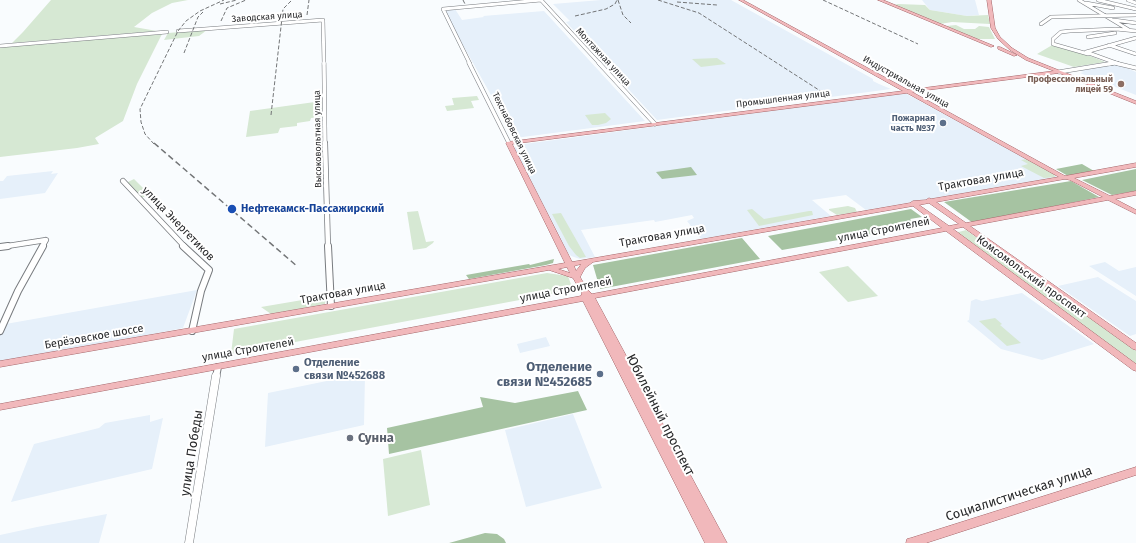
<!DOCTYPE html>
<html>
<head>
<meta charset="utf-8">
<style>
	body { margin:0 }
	canvas { display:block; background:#f9fcfe }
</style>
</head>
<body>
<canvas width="1136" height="543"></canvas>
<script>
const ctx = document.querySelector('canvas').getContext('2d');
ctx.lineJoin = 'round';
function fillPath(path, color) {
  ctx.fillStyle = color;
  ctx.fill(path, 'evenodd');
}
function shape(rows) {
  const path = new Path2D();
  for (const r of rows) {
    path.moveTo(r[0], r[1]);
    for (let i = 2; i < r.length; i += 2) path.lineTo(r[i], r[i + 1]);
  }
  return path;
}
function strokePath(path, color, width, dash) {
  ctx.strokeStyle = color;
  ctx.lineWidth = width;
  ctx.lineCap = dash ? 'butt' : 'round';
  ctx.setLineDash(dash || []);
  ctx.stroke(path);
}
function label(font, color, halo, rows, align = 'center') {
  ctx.font = font + ' "Fira Sans",sans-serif';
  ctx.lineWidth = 4;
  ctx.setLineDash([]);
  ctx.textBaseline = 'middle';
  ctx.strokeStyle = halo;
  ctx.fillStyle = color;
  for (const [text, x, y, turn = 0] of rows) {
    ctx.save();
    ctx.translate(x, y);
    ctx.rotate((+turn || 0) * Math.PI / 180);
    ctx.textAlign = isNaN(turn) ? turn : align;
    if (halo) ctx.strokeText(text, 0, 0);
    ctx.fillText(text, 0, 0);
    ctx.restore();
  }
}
fillPath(shape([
	[601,0,731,0,873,79,873,81,879,84,891,89,657,120,566,22,570,21,553,4],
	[922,0,975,0,979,15,967,16,930,10],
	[455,9,462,20,484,17,483,16,544,11,645,121,515,138,444,11],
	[1117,64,1136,72,1136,95,1080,73,1084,72,1078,70],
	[905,93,1056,175,1056,177,866,210,846,195,812,200,831,216,701,239,687,221,694,218,692,215,655,222,654,220,581,230,595,257,580,259,571,256,568,253,515,151,515,147,517,145],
	[53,171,51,174,58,173,45,193,0,199,0,181,3,181,7,176],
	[1105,262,1119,271,1136,267,1136,296,1089,266],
	[1098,277,1136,301,1136,334,1130,336,1058,286],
	[197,290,183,328,0,364,0,325],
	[1022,293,1094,344,1042,360,1001,349,967,321,969,320,971,301,976,299,982,301],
	[546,337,550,346,520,353,517,344],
	[361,374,365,375,364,425,265,447,268,393],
	[573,414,602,488,526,507,505,430],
	[150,415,150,422,163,418,152,469,11,502,34,444,99,428,105,423],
	[107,514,99,543,0,543,0,535,37,527]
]), '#e6f0fa');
fillPath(shape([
	[51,0,188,0,172,3,152,13,134,27,157,31,12,43,23,32],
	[898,4,925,5,930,10,967,16,988,15,990,24,952,22,940,24,894,5],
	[956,25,964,29,975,29,979,26,989,27,995,39,976,39,946,26],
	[207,30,199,36,164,40,168,33],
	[162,34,137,84,123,121,95,138,99,144,77,148,0,157,0,47],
	[1054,44,1093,57,1105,62,1074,67,1037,54],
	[717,58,726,64,701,67,692,59],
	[477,96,479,100,471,101,474,108,447,111,445,106,454,105,452,98],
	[322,101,322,117,311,118,310,121,297,123,297,126,280,128,278,133,246,137,250,111],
	[605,113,611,119,606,123,598,125,592,125,585,115],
	[1027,159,1054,174,1055,177,1044,178,1021,166,1028,164,1021,160],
	[134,179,150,195,140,198,126,183],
	[848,206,855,208,857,212,837,215,829,210,829,209],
	[752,209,764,219,809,211,812,211,813,215,759,226,747,210],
	[418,211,426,242,434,241,433,243,426,248,413,250,407,212],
	[561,213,586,257,580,258,576,255,569,246,552,214],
	[966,230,1136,351,1136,365,955,233],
	[848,266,878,296,848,302,819,272],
	[547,273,568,276,573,290,231,354,234,329],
	[326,296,325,304,271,314,261,307],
	[995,318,1002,324,1000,325,1021,343,1007,346,979,321],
	[421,450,430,505,388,516,383,459]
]), '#d6e8d3');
fillPath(shape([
	[1082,164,1094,171,1068,176,1056,169],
	[691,167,697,175,662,179,656,172],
	[1136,169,1136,191,1112,195,1082,180],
	[1071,181,1099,197,973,223,944,202],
	[911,209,922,217,910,219,917,226,782,250,768,236],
	[742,238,760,259,600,289,593,265],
	[554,259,553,263,546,265,469,279,466,275,529,264,530,265],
	[578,391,587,410,389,454,387,428,483,407,480,397,515,403],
	[485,533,497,534,504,539,506,543,449,543]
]), '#a6c3a2');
const minorFar4 = shape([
	[541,0,600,64],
	[1079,0,1129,30],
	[1098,0,1136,9],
	[1128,0,1136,3],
	[1086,3,1113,8],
	[1114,20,1136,23],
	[1041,24,1051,17,1136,15],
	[178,31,323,20,324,64],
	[1088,37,1115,33],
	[1109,45,1136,54],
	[0,46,167,32],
	[1088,54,1053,44,1053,39,1061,32,1070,31,1116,29,1136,31],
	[470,64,443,9,541,0],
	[1109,64,1114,63],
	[1119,64,1086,52,1136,38]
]);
const minorFar3 = shape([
	[324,63,325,144],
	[469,63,509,143],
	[599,63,655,124],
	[1115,63,1136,68],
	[1059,72,1114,63]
]);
const minorFar2 = shape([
	[325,143,328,247],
	[123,181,185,247],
	[1,247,46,240],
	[42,247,46,240]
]);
const minorFar1 = shape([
	[183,246,209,270,201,291,192,331],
	[328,246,331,306],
	[0,247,8,246],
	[0,331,18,291,43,246],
	[216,377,218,367]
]);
const minor = shape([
	[189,543,216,376]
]);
const major = shape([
	[739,0,743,0,908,90,1054,71,1026,60,1010,50,998,39,991,28,987,0,991,0,995,28,1000,37,1012,48,1028,58,1136,101,1136,104,1059,73,912,92,1065,176,1136,163,1136,167,1074,178,1110,196,1136,191,1136,195,1115,199,1136,210,1136,214,1108,200,970,226,1136,343,1136,350,1133,349,963,227,953,229,1136,364,1136,371,1133,370,946,231,595,298,727,543,705,543,583,301,0,410,0,404,581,296,582,293,573,278,549,270,0,367,0,361,565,263,506,143,507,142,903,91,739,0],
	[907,93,1059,177,931,199,929,198,926,200,913,201,910,203,572,262,512,144,907,93],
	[1065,179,1070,180,1103,197,966,223,936,202,1065,179],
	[929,203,959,224,949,226,919,205,929,203],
	[913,206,942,228,592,294,587,289,580,277,585,268,593,262,913,206],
	[581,264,580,266,576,271,574,266,581,264],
	[567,267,570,273,558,269,567,267],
	[878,0,883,0,994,46,991,47,878,0],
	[998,47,1000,47,1017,55,1014,56,998,49,998,47],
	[1136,467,1136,475,926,543,906,543,907,539,911,538,1136,467]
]);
strokePath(minorFar4, '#787b7f', 4);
strokePath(minorFar3, '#787b7f', 4.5);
strokePath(minorFar2, '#787b7f', 6);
strokePath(minorFar1, '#787b7f', 8);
strokePath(minor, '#787b7f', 9);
strokePath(major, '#a5676b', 1);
strokePath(minorFar4, '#fff', 3);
strokePath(minorFar3, '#fff', 3.5);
strokePath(minorFar2, '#fff', 4.5);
strokePath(minorFar1, '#fff', 6);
strokePath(minor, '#fff', 8);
fillPath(major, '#f1b8bb');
strokePath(shape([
	[463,0,465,4],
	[618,0,623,15,631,23],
	[658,0,699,13,822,92],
	[823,0,918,44],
	[677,2,717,5],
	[220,4,237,0],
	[307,15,309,0],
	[575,16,606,9,615,4,617,0],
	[221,21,227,8,246,0],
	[184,53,198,17,203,12],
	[271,115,283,9,292,0],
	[154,144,145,134,141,122,140,109,178,31,186,21,200,11,224,0]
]), '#737577', 1, [4, 2]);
strokePath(shape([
	[154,143,298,267]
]), '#737577', 1.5, [6, 3.5]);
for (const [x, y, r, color] of [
	[1121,84,4,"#8d6e63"],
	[943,123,4,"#5c6f8a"],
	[232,209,5,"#1a4fb4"],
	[296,369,4,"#5c6f8a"],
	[600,374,4,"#5c6f8a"],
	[350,438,4,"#6b7280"]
]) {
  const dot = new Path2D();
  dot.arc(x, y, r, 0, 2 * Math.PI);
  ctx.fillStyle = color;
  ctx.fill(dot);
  strokePath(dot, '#fff', 1.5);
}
label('9px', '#28292b', '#fff', [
	["Заводская улица",267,17,-4],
	["Монтажная улица",603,57,47],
	["Индустриальная улица",906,82,29],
	["Промышленная улица",783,99,-7],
	["Техснабовская улица",514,133,64],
	["Высоковольтная улица",318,139,-91]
]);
label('bold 9px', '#785e54', '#fff', [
	["Профессиональный",1113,79],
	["лицей 59",1113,89]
], 'right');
label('bold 9px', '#4e5e75', '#fff', [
	["Пожарная",935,118],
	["часть №37",935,128]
], 'right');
label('11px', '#28292b', '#fff', [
	["Трактовая улица",981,180,-10],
	["улица Энергетиков",178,224,46],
	["улица Строителей",884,230,-11],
	["Трактовая улица",662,236,-10],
	["Комсомольский проспект",1031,277,36],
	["улица Строителей",566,290,-11],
	["Трактовая улица",343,293,-10],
	["Берёзовское шоссе",94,337,-10],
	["улица Строителей",248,350,-10]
]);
label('bold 11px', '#164399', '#fff', [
	["Нефтекамск-Пассажирский",241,209]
], 'left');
label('bold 11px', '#4e5e75', '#fff', [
	["Отделение",304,363],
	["связи №452688",304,376]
], 'left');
label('bold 13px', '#4e5e75', '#fff', [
	["Отделение",592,367],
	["связи №452685",592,382]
], 'right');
label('13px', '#28292b', '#fff', [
	["Юбилейный проспект",660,415,63],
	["улица Победы",192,453,-81],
	["Социалистическая улица",1019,494,-18]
]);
label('bold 13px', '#5b616d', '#fff', [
	["Сунна",358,438]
], 'left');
</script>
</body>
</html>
